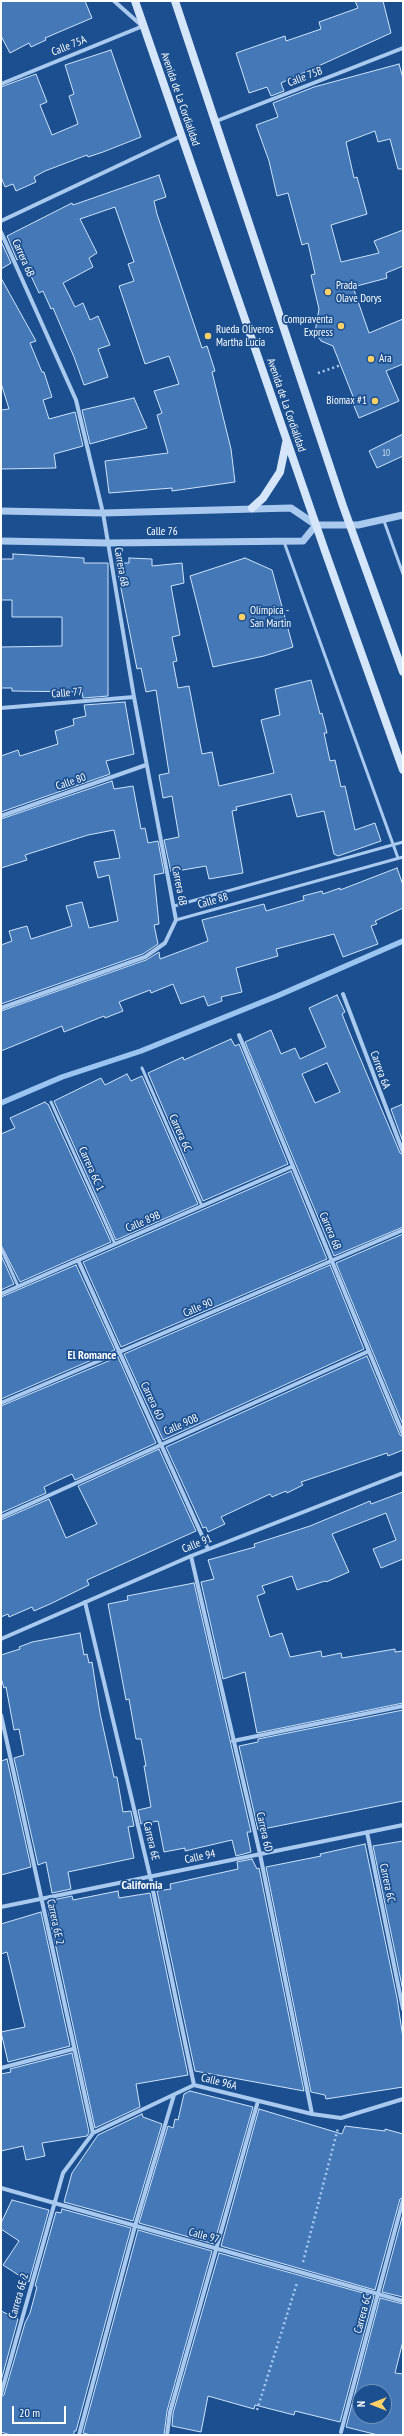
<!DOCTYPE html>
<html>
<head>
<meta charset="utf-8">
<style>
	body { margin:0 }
	#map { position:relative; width:404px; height:2436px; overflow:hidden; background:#1b4f8f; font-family:"PT Sans Narrow",sans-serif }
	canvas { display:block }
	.frame { position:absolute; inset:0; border:2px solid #fff; pointer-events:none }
	.north { position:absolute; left:352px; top:2384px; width:40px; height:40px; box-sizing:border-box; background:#1b4f8f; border:1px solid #7695bc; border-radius:50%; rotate:270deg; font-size:11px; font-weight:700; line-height:16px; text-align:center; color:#fff }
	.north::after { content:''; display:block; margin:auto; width:14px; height:18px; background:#ffd166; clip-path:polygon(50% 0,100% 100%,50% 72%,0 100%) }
	.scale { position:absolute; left:12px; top:2406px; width:54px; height:18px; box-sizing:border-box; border:2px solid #fff; border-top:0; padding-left:5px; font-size:12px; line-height:14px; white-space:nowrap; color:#fff; -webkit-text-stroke:3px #1b4f8f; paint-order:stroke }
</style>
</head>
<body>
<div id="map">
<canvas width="404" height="2436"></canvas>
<div class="frame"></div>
<div class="north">N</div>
<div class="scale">20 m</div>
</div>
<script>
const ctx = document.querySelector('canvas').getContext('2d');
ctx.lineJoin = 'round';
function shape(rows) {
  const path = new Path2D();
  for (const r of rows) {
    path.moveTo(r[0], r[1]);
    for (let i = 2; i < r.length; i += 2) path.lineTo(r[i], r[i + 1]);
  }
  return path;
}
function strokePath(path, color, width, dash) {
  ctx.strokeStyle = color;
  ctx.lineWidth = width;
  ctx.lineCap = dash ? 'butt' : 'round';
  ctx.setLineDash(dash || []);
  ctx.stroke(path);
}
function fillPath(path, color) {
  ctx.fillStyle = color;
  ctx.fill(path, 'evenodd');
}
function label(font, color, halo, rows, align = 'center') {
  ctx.font = font + ' "PT Sans Narrow",sans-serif';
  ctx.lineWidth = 3.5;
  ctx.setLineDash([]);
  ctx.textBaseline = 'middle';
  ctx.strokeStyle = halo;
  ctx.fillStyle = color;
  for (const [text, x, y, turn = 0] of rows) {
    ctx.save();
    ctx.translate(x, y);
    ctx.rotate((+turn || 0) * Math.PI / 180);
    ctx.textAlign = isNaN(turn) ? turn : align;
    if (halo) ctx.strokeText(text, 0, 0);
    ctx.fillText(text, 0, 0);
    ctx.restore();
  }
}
strokePath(shape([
	[1,1103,62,1077,141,1051,277,996,403,941]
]), '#9cc4f0', 5.5);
const building = shape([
	[1,1,85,1,92,18,45,38,46,40,31,47,29,43,10,53,1,36,1,1],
	[355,1,383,1,391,33,281,83,284,91,271,96,267,87,249,93,236,53,285,36,286,41,321,29,319,22,358,8,355,1],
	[111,50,141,137,103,152,88,157,87,155,45,171,34,177,36,182,16,191,13,184,5,187,1,177,1,87,36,74,47,102,40,105,52,135,78,124,69,96,74,94,65,65,111,50],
	[399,64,403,78,403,169,398,169,390,139,378,142,375,131,346,142,354,178,357,177,367,214,331,225,341,262,379,253,374,241,403,230,403,266,386,273,387,278,353,287,369,333,403,319,403,364,386,371,399,401,359,418,352,401,354,399,333,346,321,341,315,332,319,309,311,275,315,274,308,243,302,245,288,193,277,196,269,161,256,125,278,117,273,103,314,87,399,64],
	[159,175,166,197,154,201,157,214,202,348,207,346,215,371,212,372,231,449,235,482,172,491,172,488,109,493,105,461,168,453,157,415,162,413,154,391,179,384,169,356,145,364,119,286,134,281,128,264,134,262,115,207,80,219,97,253,89,258,93,267,63,283,75,307,83,303,90,320,98,316,110,345,98,349,108,377,84,385,74,357,53,308,51,309,43,291,39,293,22,257,17,260,7,236,72,203,73,205,159,175],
	[1,241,11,263,1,269,1,241],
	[1,278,36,341,30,343,42,372,44,372,52,397,43,400,49,419,75,412,83,446,54,454,56,468,1,469,1,410,9,409,1,383,1,278],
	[134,398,147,428,90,444,82,410,134,398],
	[403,434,403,456,377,468,369,451,403,434],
	[13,554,84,558,84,563,108,563,108,696,83,698,82,692,12,691,12,688,1,688,1,647,62,646,62,617,12,617,12,600,1,600,1,559,13,559,13,554],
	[129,558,152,559,152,566,182,563,184,583,171,586,180,635,172,637,177,661,173,662,178,688,189,686,202,754,212,752,219,786,274,773,261,720,280,715,275,689,311,680,320,714,322,713,327,733,324,733,330,761,335,760,341,787,345,786,355,830,375,823,381,841,338,856,334,854,324,811,297,817,291,794,236,807,237,810,232,811,243,873,209,879,206,866,171,872,164,840,179,837,172,796,163,798,159,775,169,773,156,690,146,692,141,668,137,669,116,563,129,563,129,558],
	[245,558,272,570,293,647,264,656,213,667,190,576,245,558],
	[125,702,134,754,106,761,110,774,1,812,1,756,18,750,20,756,58,744,55,731,74,725,73,719,86,716,84,705,125,702],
	[112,781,114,789,133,786,141,829,145,828,148,843,158,841,164,873,154,875,159,924,154,925,158,944,143,954,1,1004,1,945,12,941,9,931,27,926,31,939,72,926,66,906,82,902,89,928,118,921,109,875,98,878,94,862,120,858,114,830,88,835,25,855,27,860,1,868,1,819,112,781],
	[397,868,403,885,403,908,375,921,377,924,371,926,378,944,343,957,334,934,276,949,278,956,236,968,242,992,221,997,222,1001,208,1006,204,996,181,1004,173,984,151,993,150,990,119,1002,123,1011,105,1018,104,1016,64,1032,62,1026,1,1051,1,1011,146,960,159,952,160,959,208,941,202,920,264,904,266,911,304,900,303,896,322,891,323,894,340,888,340,890,397,868],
	[337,995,345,1012,342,1014,350,1034,400,1153,403,1155,403,1227,334,1256,245,1042,271,1030,281,1054,295,1048,300,1059,326,1047,309,1008,337,995],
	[327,1063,340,1092,315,1103,302,1074,327,1063],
	[231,1039,235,1046,239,1044,288,1164,203,1201,148,1073,183,1057,184,1060,231,1039],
	[127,1074,131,1081,142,1076,198,1204,116,1240,54,1101,101,1078,105,1085,127,1074],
	[45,1102,47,1104,48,1104,111,1242,20,1282,1,1245,1,1134,15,1128,10,1118,45,1102],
	[403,1104,403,1142,391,1109,403,1104],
	[291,1171,327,1259,121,1347,83,1262,291,1171],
	[403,1234,403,1425,336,1263,403,1234],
	[1,1255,14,1284,1,1290,1,1255],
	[76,1265,115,1350,1,1399,1,1297,76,1265],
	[330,1265,364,1349,163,1440,124,1354,330,1265],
	[367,1356,400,1435,403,1437,403,1450,388,1456,387,1453,301,1482,303,1485,287,1493,286,1491,272,1497,270,1494,221,1517,225,1524,208,1532,206,1527,203,1528,166,1447,367,1356],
	[118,1357,156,1443,75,1480,72,1474,44,1487,46,1493,1,1513,1,1406,118,1357],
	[159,1449,196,1531,87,1580,89,1585,50,1604,34,1611,32,1607,9,1617,8,1614,1,1617,1,1520,49,1499,66,1538,97,1524,78,1486,159,1449],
	[403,1492,403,1559,381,1568,373,1549,396,1540,386,1513,332,1534,349,1572,326,1582,325,1581,297,1590,292,1576,262,1586,265,1593,257,1596,270,1637,282,1633,290,1657,321,1651,322,1657,341,1653,342,1658,395,1649,395,1652,403,1651,403,1703,257,1733,245,1672,223,1679,201,1582,214,1579,208,1560,255,1547,254,1544,310,1526,370,1501,371,1504,403,1492],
	[194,1583,251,1832,247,1832,251,1852,236,1856,232,1840,185,1851,185,1848,164,1852,158,1821,141,1824,138,1810,151,1807,144,1766,146,1766,141,1739,136,1739,129,1699,126,1700,108,1604,128,1600,127,1596,194,1583],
	[80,1633,84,1655,87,1654,89,1663,92,1662,100,1713,114,1777,117,1777,123,1812,131,1811,134,1826,128,1827,134,1858,68,1872,71,1889,52,1893,46,1862,38,1865,14,1758,24,1755,19,1729,14,1730,6,1687,4,1688,1,1678,1,1655,20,1649,19,1647,32,1642,80,1633],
	[403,1710,403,1801,258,1830,239,1746,258,1742,258,1739,403,1710],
	[7,1759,31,1867,1,1875,1,1761,7,1759],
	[403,1841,403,1991,373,1846,403,1841],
	[365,1844,397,1998,403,2038,403,2087,326,2099,325,2095,311,2092,266,1867,321,1856,320,1854,365,1844],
	[252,1859,257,1869,259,1868,304,2091,195,2071,157,1891,171,1889,170,1884,238,1869,237,1862,252,1859],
	[118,1891,119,1898,150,1893,188,2075,136,2084,140,2107,95,2128,48,1910,52,1909,53,1900,72,1896,73,1900,118,1891],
	[41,1912,70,2046,8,2062,1,2032,25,2027,7,1952,1,1954,1,1924,41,1912],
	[72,2053,89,2132,87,2136,42,2143,45,2156,26,2160,23,2146,1,2151,1,2074,11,2072,10,2069,72,2053],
	[190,2091,253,2107,214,2244,139,2223,168,2126,173,2128,175,2119,178,2120,184,2094,190,2091],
	[259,2109,342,2134,345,2126,385,2131,385,2129,403,2134,403,2197,400,2199,375,2290,221,2246,259,2109],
	[142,2114,143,2117,162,2124,133,2221,64,2202,72,2173,98,2135,142,2114],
	[12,2200,49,2210,29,2282,3,2265,19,2241,1,2229,1,2223,12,2200],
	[62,2209,131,2228,76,2431,74,2431,74,2435,11,2435,1,2432,1,2397,4,2395,25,2323,30,2313,37,2287,35,2286,56,2212,61,2213,62,2209],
	[403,2214,403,2297,382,2292,403,2214],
	[138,2230,212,2251,167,2411,164,2435,91,2435,83,2433,138,2230],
	[219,2253,374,2296,340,2422,295,2411,294,2415,255,2405,254,2409,208,2396,201,2432,172,2426,173,2413,219,2253],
	[380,2298,403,2304,403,2341,395,2373,403,2374,403,2435,378,2435,346,2427,380,2298],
	[360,2392,384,2392,384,2416,360,2416,360,2392],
	[1,2311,18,2319,1,2381,1,2311]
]);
fillPath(building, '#4478b7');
strokePath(building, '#cfe3fa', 1);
strokePath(shape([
	[318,373,341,365],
	[303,2262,338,2128],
	[257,2410,297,2283]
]), '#a9c9ee', 2.5, [2, 3]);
strokePath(shape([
	[384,521,403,574],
	[284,542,398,858],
	[174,906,403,842],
	[176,920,403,857],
	[142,1068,202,1206],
	[51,1102,115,1244],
	[1,1248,18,1286]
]), '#a9c9ee', 3);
strokePath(shape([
	[114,1,141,25],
	[1,84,143,26],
	[214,122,403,48],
	[1,221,181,136],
	[1,232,76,400,103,513,134,697,176,920,165,943,145,957,1,1008],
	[1,708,134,697],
	[1,816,146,765],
	[343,994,403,1152],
	[239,1035,403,1434],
	[78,1260,208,1549],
	[1,1294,293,1166],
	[1,1403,403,1230],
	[1,1517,369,1351],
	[191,1556,260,1854,312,2114],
	[85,1602,150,1876,194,2085],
	[1,1639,191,1556,403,1473],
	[1,1715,93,2133],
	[233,1741,403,1706],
	[367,1832,403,2009],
	[1,1907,403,1825],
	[1,2068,73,2049],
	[1,2188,403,2301],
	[1,2394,63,2173,93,2133,194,2085,312,2114,341,2118,403,2099],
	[341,2432,403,2200],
	[79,2435,135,2226,174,2095],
	[167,2435,170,2412,258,2101]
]), '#a9c9ee', 4);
strokePath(shape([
	[1,511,103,513,291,508,316,525,358,525,403,515],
	[1,541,108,543,303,541,316,525]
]), '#a9c9ee', 7);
strokePath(shape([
	[135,1,325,551,403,770],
	[175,1,343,506,403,672],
	[252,508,263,498,280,472,286,443]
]), '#d6e6fa', 8);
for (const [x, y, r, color] of [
	[328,292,4,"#ffd166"],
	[341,326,4,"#ffd166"],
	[208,336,4,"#ffd166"],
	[371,359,4,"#ffd166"],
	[375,401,4,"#ffd166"],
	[242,617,4,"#ffd166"]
]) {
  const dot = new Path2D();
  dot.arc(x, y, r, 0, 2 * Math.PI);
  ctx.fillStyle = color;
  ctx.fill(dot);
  strokePath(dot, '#1b4f8f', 1.5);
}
label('9px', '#d0dded', null, [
	["10",386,453]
]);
label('11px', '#fff', '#1b4f8f', [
	["Calle 75A",69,46,-22],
	["Calle 75B",305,77,-21],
	["Avenida de La Cordialidad",180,99,71],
	["Carrera 6B",23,258,66],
	["Avenida de La Cordialidad",286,405,71],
	["Calle 76",162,532],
	["Carrera 6B",121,567,80],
	["Calle 77",67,693,-5],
	["Calle 80",71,782,-19],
	["Carrera 6B",179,886,79],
	["Calle 88",213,901,-16],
	["Carrera 6A",380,1070,70],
	["Carrera 6C",180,1133,66],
	["Carrera 6C 1",91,1169,66],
	["Calle 89B",143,1222,-23],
	["Carrera 6B",330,1231,67],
	["Calle 90",198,1308,-23],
	["Carrera 6D",152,1401,65],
	["Calle 90B",181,1425,-24],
	["Calle 91",197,1544,-22],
	["Carrera 6D",264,1832,77],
	["Carrera 6E",151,1841,77],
	["Calle 94",200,1857,-12],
	["Carrera 6C",387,1883,78],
	["Carrera 6E 2",55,1922,78],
	["Calle 96A",219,2082,14],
	["Calle 97",204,2236,15],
	["Carrera 6E 2",19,2296,-74],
	["Carrera 6C",363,2314,-75]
]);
label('11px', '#fff', '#1b4f8f', [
	["Prada",336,286],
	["Olave Dorys",336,299],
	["Compraventa",333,320,"right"],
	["Express",333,333,"right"],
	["Rueda Oliveros",216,330],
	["Martha Lucia",216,343],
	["Ara",379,359],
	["Biomax #1",367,401,"right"],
	["Olímpica -",250,611],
	["San Martin",250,624]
], 'left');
label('bold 12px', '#fff', '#1b4f8f', [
	["El Romance",92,1356],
	["California",142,1886]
]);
</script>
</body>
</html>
